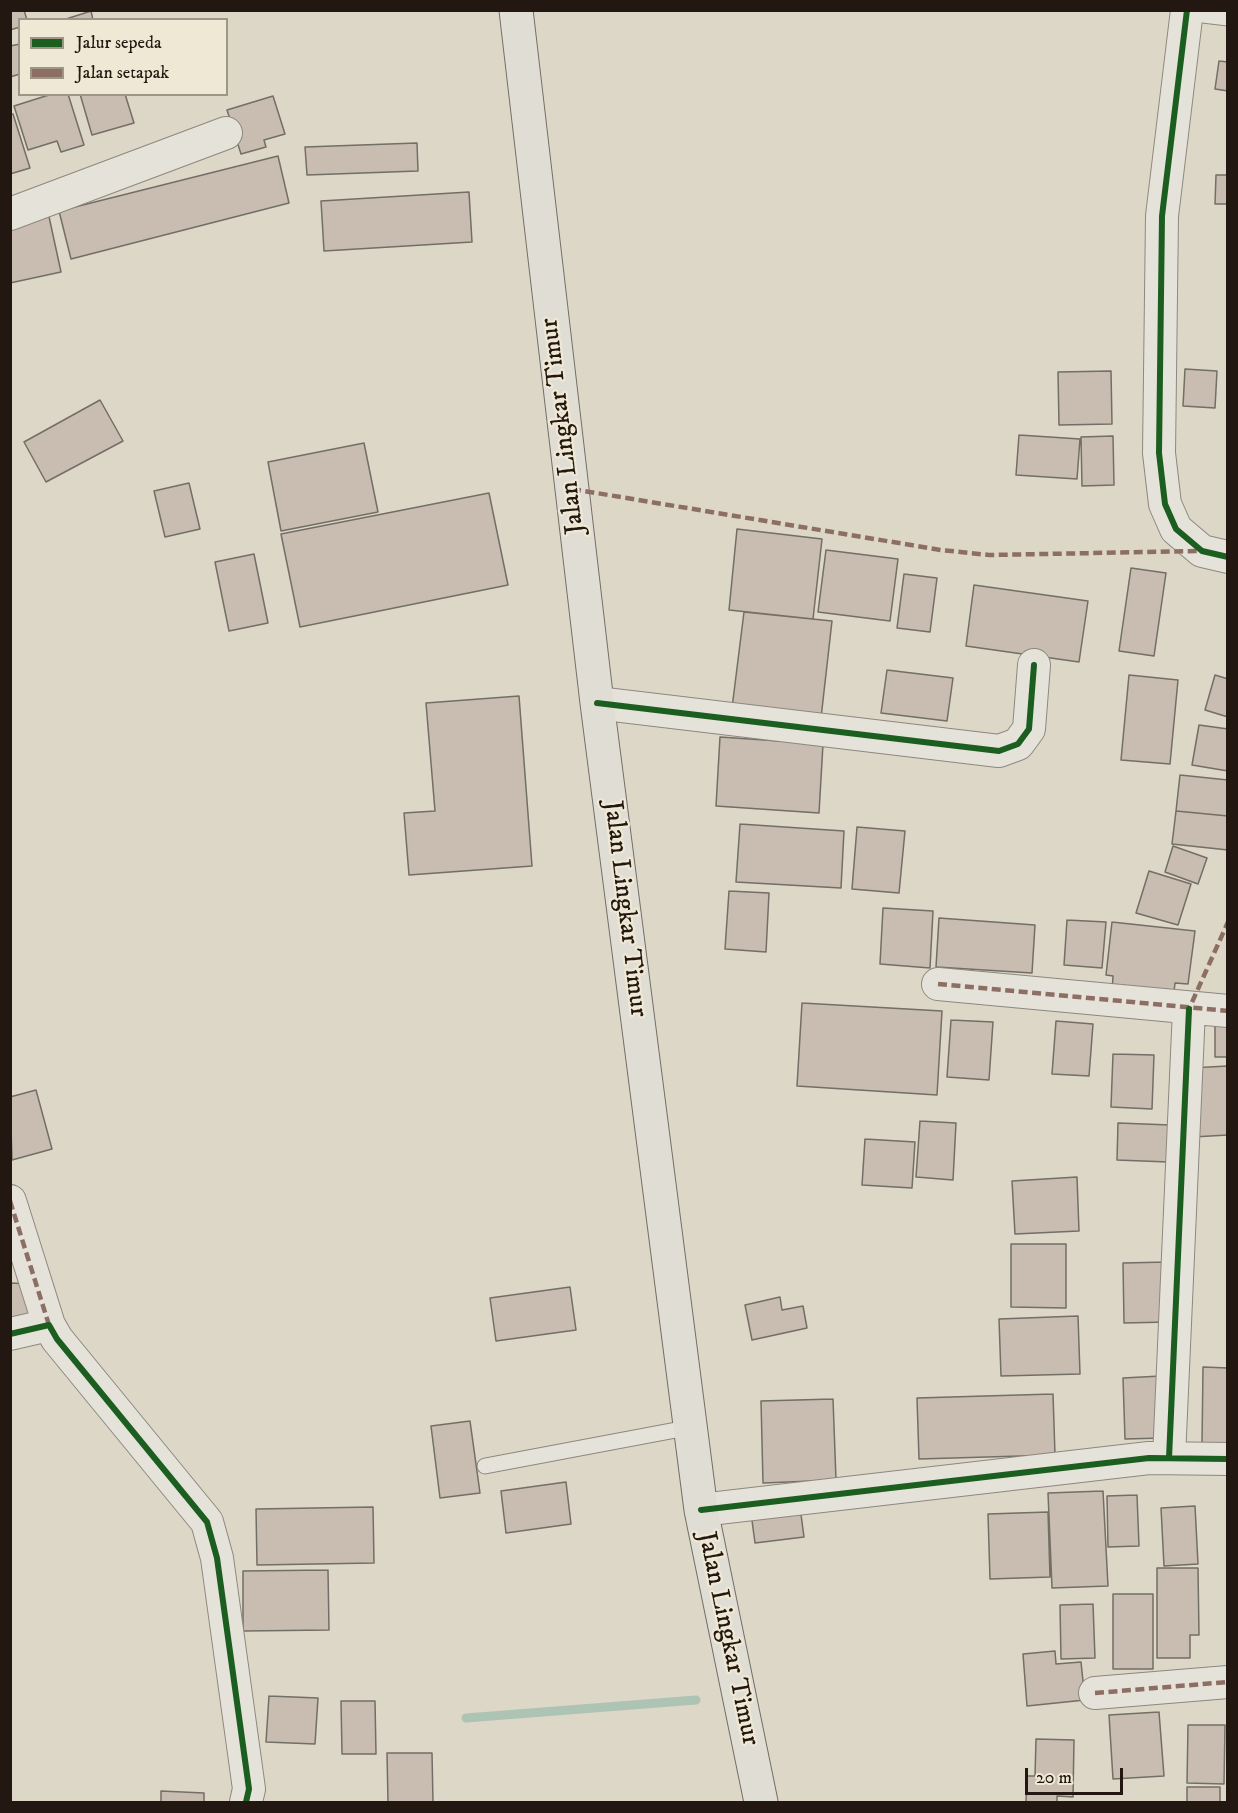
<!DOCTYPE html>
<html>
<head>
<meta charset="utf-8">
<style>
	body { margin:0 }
	#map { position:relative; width:1238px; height:1813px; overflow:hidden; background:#ddd7c7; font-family:"IM FELL DW Pica",serif }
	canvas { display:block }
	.frame { position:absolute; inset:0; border:12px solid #231811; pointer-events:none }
	.legend { position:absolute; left:18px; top:18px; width:210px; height:78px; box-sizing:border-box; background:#efe8d4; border:2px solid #9d9586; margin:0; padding:8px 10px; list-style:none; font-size:18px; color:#231811 }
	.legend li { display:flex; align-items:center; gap:12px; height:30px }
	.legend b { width:30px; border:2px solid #9d9586 }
	.scale { position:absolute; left:1025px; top:1768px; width:98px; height:27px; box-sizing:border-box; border:3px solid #231811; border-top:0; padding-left:8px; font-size:18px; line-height:21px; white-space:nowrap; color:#231811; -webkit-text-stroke:4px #efe8d4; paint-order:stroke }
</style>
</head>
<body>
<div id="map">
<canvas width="1238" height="1813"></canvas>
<div class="frame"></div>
<ul class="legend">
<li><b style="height:8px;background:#1b5e20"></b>Jalur sepeda</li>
<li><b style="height:8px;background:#8d6e63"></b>Jalan setapak</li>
</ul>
<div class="scale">20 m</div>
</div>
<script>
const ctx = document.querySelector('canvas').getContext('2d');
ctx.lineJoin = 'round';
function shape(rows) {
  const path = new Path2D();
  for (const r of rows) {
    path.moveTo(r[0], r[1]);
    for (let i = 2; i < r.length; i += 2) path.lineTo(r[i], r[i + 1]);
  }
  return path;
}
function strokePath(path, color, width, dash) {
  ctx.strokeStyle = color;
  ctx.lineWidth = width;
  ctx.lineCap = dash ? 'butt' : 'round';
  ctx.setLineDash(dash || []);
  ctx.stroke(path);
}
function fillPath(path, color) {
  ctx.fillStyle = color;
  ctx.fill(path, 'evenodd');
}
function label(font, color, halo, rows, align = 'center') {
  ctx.font = font + ' "IM FELL DW Pica",serif';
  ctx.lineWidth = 4.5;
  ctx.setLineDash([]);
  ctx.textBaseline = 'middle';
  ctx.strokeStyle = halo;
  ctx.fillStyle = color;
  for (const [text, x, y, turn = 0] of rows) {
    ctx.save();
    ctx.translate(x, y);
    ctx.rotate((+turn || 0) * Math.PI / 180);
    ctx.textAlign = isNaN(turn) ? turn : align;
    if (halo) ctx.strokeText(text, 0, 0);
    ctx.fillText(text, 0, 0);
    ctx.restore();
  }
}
strokePath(shape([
	[466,1718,696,1700]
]), '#adc4b4', 9);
const building = shape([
	[10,10,24,10,27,20,20,20,20,27,10,30,10,10],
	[91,11,93,20,63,20,91,11],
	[20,44,20,74,10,77,10,46,20,44],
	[1219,61,1228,62,1228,91,1215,89,1219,61],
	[52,94,68,94,84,145,61,152,57,141,28,150,14,106,52,94],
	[80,94,125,94,134,123,92,135,80,94],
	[273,96,285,134,264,140,266,147,241,154,227,110,273,96],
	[10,114,13,114,30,168,10,174,10,114],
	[417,143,418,171,307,175,305,147,417,143],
	[278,156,289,203,71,259,59,211,278,156],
	[1216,175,1228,175,1228,204,1215,204,1216,175],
	[469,192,472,242,324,251,321,201,469,192],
	[48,212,61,272,10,283,10,221,48,212],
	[1185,369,1217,371,1215,408,1183,406,1185,369],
	[1111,371,1112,424,1059,425,1058,372,1111,371],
	[100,400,123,441,46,482,24,442,100,400],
	[1019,435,1080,439,1077,479,1016,475,1019,435],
	[1113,436,1114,485,1082,486,1081,437,1113,436],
	[364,443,378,512,281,531,268,462,364,443],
	[189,483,200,529,165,537,154,491,189,483],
	[489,493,508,585,300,627,281,534,489,493],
	[737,529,822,539,813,619,729,610,737,529],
	[826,550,898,559,890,621,818,612,826,550],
	[254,554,268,623,229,631,215,562,254,554],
	[1131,568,1166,573,1154,656,1119,651,1131,568],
	[904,574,937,578,930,632,897,628,904,574],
	[974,585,1088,601,1079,662,966,646,974,585],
	[744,612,832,621,821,718,732,708,744,612],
	[887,670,953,678,947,721,881,713,887,670],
	[1129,675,1178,680,1170,764,1121,760,1129,675],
	[1215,675,1228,679,1228,717,1205,710,1215,675],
	[519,696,532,866,409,875,404,813,435,811,426,703,519,696],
	[1199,725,1228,729,1228,771,1192,765,1199,725],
	[720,737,823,744,819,813,716,806,720,737],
	[1180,775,1228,780,1228,816,1176,811,1180,775],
	[1176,811,1228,816,1228,850,1172,844,1176,811],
	[740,824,844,831,841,888,736,882,740,824],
	[857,827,905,831,899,893,852,889,857,827],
	[1173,846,1207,858,1198,884,1165,872,1173,846],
	[1149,871,1191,884,1178,925,1136,913,1149,871],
	[729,891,769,893,766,952,725,949,729,891],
	[883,908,933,911,930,968,880,964,883,908],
	[939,918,1035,925,1032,973,936,967,939,918],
	[1067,920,1106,922,1102,968,1064,965,1067,920],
	[1112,922,1195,931,1188,984,1175,983,1173,1000,1112,993,1113,976,1106,975,1112,922],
	[802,1003,942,1011,937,1095,797,1086,802,1003],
	[951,1020,993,1022,989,1080,947,1077,951,1020],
	[1056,1021,1093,1024,1089,1076,1052,1074,1056,1021],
	[1215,1026,1228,1026,1228,1057,1215,1057,1215,1026],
	[1113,1054,1154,1055,1152,1109,1111,1107,1113,1054],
	[1228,1066,1228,1135,1193,1137,1190,1068,1228,1066],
	[36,1090,52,1149,12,1160,10,1097,36,1090],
	[920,1121,956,1123,953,1180,916,1177,920,1121],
	[1118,1123,1170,1125,1168,1162,1117,1160,1118,1123],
	[865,1139,915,1142,912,1188,862,1185,865,1139],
	[1077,1177,1079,1231,1015,1234,1012,1181,1077,1177],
	[1011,1244,1066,1244,1066,1308,1011,1307,1011,1244],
	[1167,1262,1169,1322,1124,1323,1123,1263,1167,1262],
	[10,1283,32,1284,30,1327,10,1326,10,1283],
	[570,1287,576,1330,496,1341,490,1298,570,1287],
	[780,1297,782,1310,803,1306,807,1328,752,1340,745,1305,780,1297],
	[1078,1316,1080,1374,1001,1376,999,1319,1078,1316],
	[1203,1367,1228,1368,1228,1444,1202,1444,1203,1367],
	[1161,1376,1163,1438,1125,1439,1123,1378,1161,1376],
	[1053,1394,1055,1455,919,1459,917,1398,1053,1394],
	[833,1399,836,1480,763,1483,761,1401,833,1399],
	[470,1421,480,1493,440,1498,431,1426,470,1421],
	[566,1482,571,1524,506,1533,501,1491,566,1482],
	[1103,1491,1108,1586,1052,1588,1048,1493,1103,1491],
	[1137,1495,1139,1546,1108,1547,1107,1496,1137,1495],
	[1195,1506,1198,1564,1164,1566,1161,1508,1195,1506],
	[373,1507,374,1563,257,1565,256,1509,373,1507],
	[800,1507,804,1537,755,1543,751,1513,800,1507],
	[1048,1512,1050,1577,990,1579,988,1514,1048,1512],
	[1157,1568,1198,1568,1199,1635,1190,1635,1190,1658,1157,1658,1157,1568],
	[328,1570,329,1630,243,1631,243,1571,328,1570],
	[1113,1594,1153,1594,1153,1669,1113,1669,1113,1594],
	[1093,1604,1095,1658,1061,1659,1060,1605,1093,1604],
	[1055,1651,1056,1664,1081,1662,1085,1700,1027,1706,1023,1654,1055,1651],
	[269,1696,318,1698,315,1744,266,1742,269,1696],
	[341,1701,375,1701,376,1754,342,1754,341,1701],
	[1159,1712,1164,1776,1113,1779,1109,1715,1159,1712],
	[1188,1725,1225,1725,1224,1784,1187,1783,1188,1725],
	[1036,1739,1074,1740,1073,1797,1057,1796,1057,1802,1026,1802,1027,1776,1035,1776,1036,1739],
	[387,1753,432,1753,433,1802,388,1802,387,1753],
	[1187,1787,1220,1787,1220,1802,1187,1802,1187,1787],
	[161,1791,204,1793,204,1802,161,1802,161,1791]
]);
fillPath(building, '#c9bcb1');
strokePath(building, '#736e66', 1.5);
const service = shape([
	[1186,13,1228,18],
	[485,1466,692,1427]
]);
const minor = shape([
	[1187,10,1162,216,1159,453,1165,504,1176,529,1202,551,1228,557],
	[10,214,226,133],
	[597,703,999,751,1018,744,1029,729,1034,665],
	[938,984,1228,1011],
	[10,1201,49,1325],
	[10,1334,49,1325,57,1339,207,1522,217,1558,249,1789,246,1802],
	[1169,1458,1189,1009],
	[701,1510,1149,1458,1228,1459],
	[1095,1693,1228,1682]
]);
const trunk = shape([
	[516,10,597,703,701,1510,761,1802]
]);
strokePath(service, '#8d887f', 17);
strokePath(minor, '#8d887f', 34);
strokePath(trunk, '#736e66', 35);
strokePath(service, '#e5e2da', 15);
strokePath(minor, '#e5e2da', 32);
strokePath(trunk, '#e0ddd4', 33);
strokePath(shape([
	[572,489,941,550,989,555,1202,551],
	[938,984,1228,1011],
	[1189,1015,1189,1009,1228,922],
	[10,1201,49,1325],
	[1095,1693,1228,1682]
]), '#8d6e63', 4.5, [9, 4.5]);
strokePath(shape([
	[1187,10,1162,216,1159,453,1165,504,1176,529,1202,551,1228,557],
	[597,703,999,751,1018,744,1029,729,1034,665],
	[10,1334,49,1325,57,1339,207,1522,217,1558,249,1789,246,1802],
	[1169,1458,1189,1009],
	[701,1510,1149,1458,1228,1459]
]), '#1b5e20', 6);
label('26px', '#231811', '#efe8d4', [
	["Jalan Lingkar Timur",564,426,-97],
	["Jalan Lingkar Timur",624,909,83],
	["Jalan Lingkar Timur",727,1639,78]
]);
</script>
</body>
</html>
